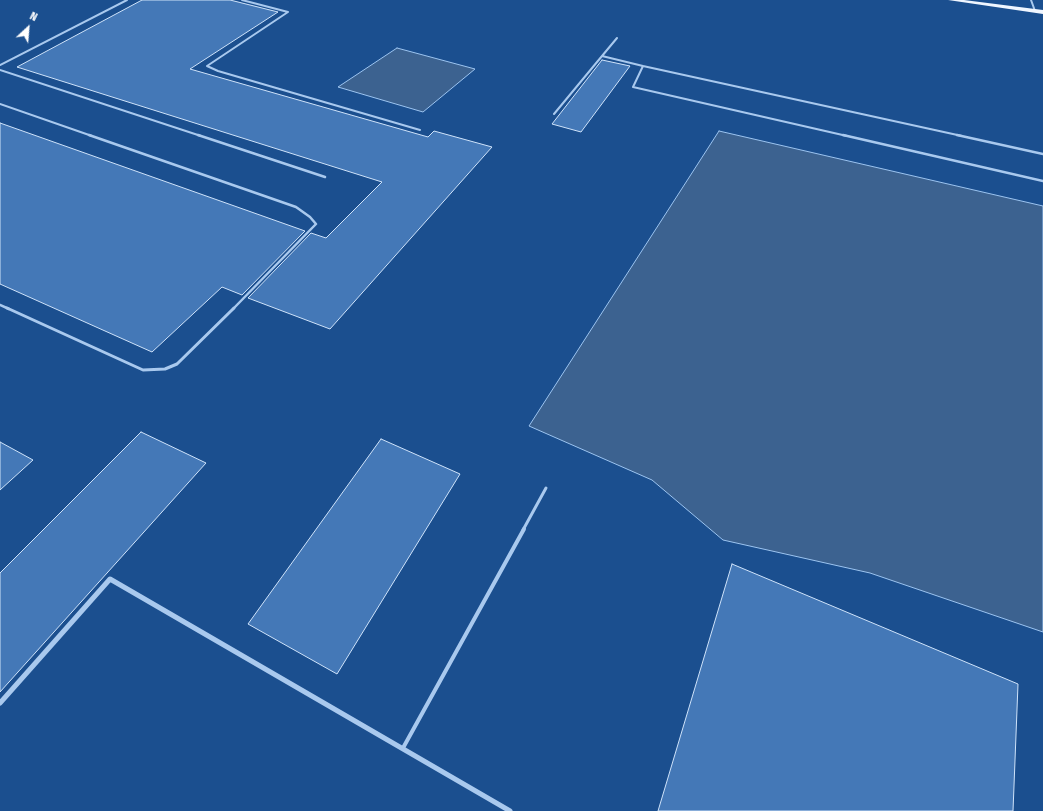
<!DOCTYPE html>
<html>
<head>
<meta charset="utf-8">
<style>
	body { margin:0 }
	#map { position:relative; width:1043px; height:811px; overflow:hidden; background:#1b4f8f; font-family:"Fira Sans Condensed",sans-serif }
	canvas { display:block }
	.north { position:absolute; left:8px; top:8px; width:40px; height:40px; -webkit-text-stroke:3px #1b4f8f; paint-order:stroke; rotate:26deg; font-size:11px; font-weight:700; line-height:16px; text-align:center; color:#fff }
	.north::after { content:''; display:block; margin:auto; width:14px; height:18px; background:#fff; clip-path:polygon(50% 0,100% 100%,50% 72%,0 100%) }
</style>
</head>
<body>
<div id="map">
<canvas width="1043" height="811"></canvas>
<div class="north">N</div>
</div>
<script>
const ctx = document.querySelector('canvas').getContext('2d');
ctx.lineJoin = 'round';
function fillPath(path, color) {
  ctx.fillStyle = color;
  ctx.fill(path, 'evenodd');
}
function shape(rows) {
  const path = new Path2D();
  for (const r of rows) {
    path.moveTo(r[0], r[1]);
    for (let i = 2; i < r.length; i += 2) path.lineTo(r[i], r[i + 1]);
  }
  return path;
}
function strokePath(path, color, width, dash) {
  ctx.strokeStyle = color;
  ctx.lineWidth = width;
  ctx.lineCap = dash ? 'butt' : 'round';
  ctx.setLineDash(dash || []);
  ctx.stroke(path);
}
const water = shape([
	[397,48,475,69,423,112,338,87,397,48],
	[719,131,1043,206,1043,632,870,573,723,540,652,480,529,426,719,131]
]);
fillPath(water, '#3c6290');
strokePath(water, '#9cc4f0', 1);
const building = shape([
	[142,0,230,0,278,12,190,69,428,137,434,131,492,147,330,329,248,298,311,233,326,238,382,182,17,67,142,0],
	[602,60,630,66,581,132,552,124,602,60],
	[0,123,305,231,242,295,222,287,152,352,0,284,0,123],
	[141,432,206,463,0,692,0,573,141,432],
	[381,439,460,474,337,674,248,624,381,439],
	[0,442,33,460,0,490,0,442],
	[732,564,1018,684,1013,811,658,811,732,564]
]);
fillPath(building, '#4478b7');
strokePath(building, '#cfe3fa', 1);
strokePath(shape([
	[242,0,288,12,207,66,218,71,420,130],
	[1031,0,1035,11],
	[617,38,602,56,643,66,633,87,847,136],
	[0,65,127,0],
	[643,66,962,136],
	[0,70,201,136],
	[0,104,92,136],
	[554,114,602,56]
]), '#a9c9ee', 2);
strokePath(shape([
	[89,135,296,207,310,217,316,224,233,309],
	[198,135,325,177],
	[843,135,1043,181],
	[957,135,1043,154],
	[0,305,9,309]
]), '#a9c9ee', 2.5);
strokePath(shape([
	[7,308,143,370,165,369,177,364,234,308],
	[523,530,546,488]
]), '#a9c9ee', 3);
strokePath(shape([
	[403,748,524,529]
]), '#a9c9ee', 4);
strokePath(shape([
	[0,703,110,579,510,811]
]), '#a9c9ee', 5);
fillPath(shape([
	[948,0,964,0,1043,10,1043,14,948,0]
]), '#f0f6ff');
</script>
</body>
</html>
